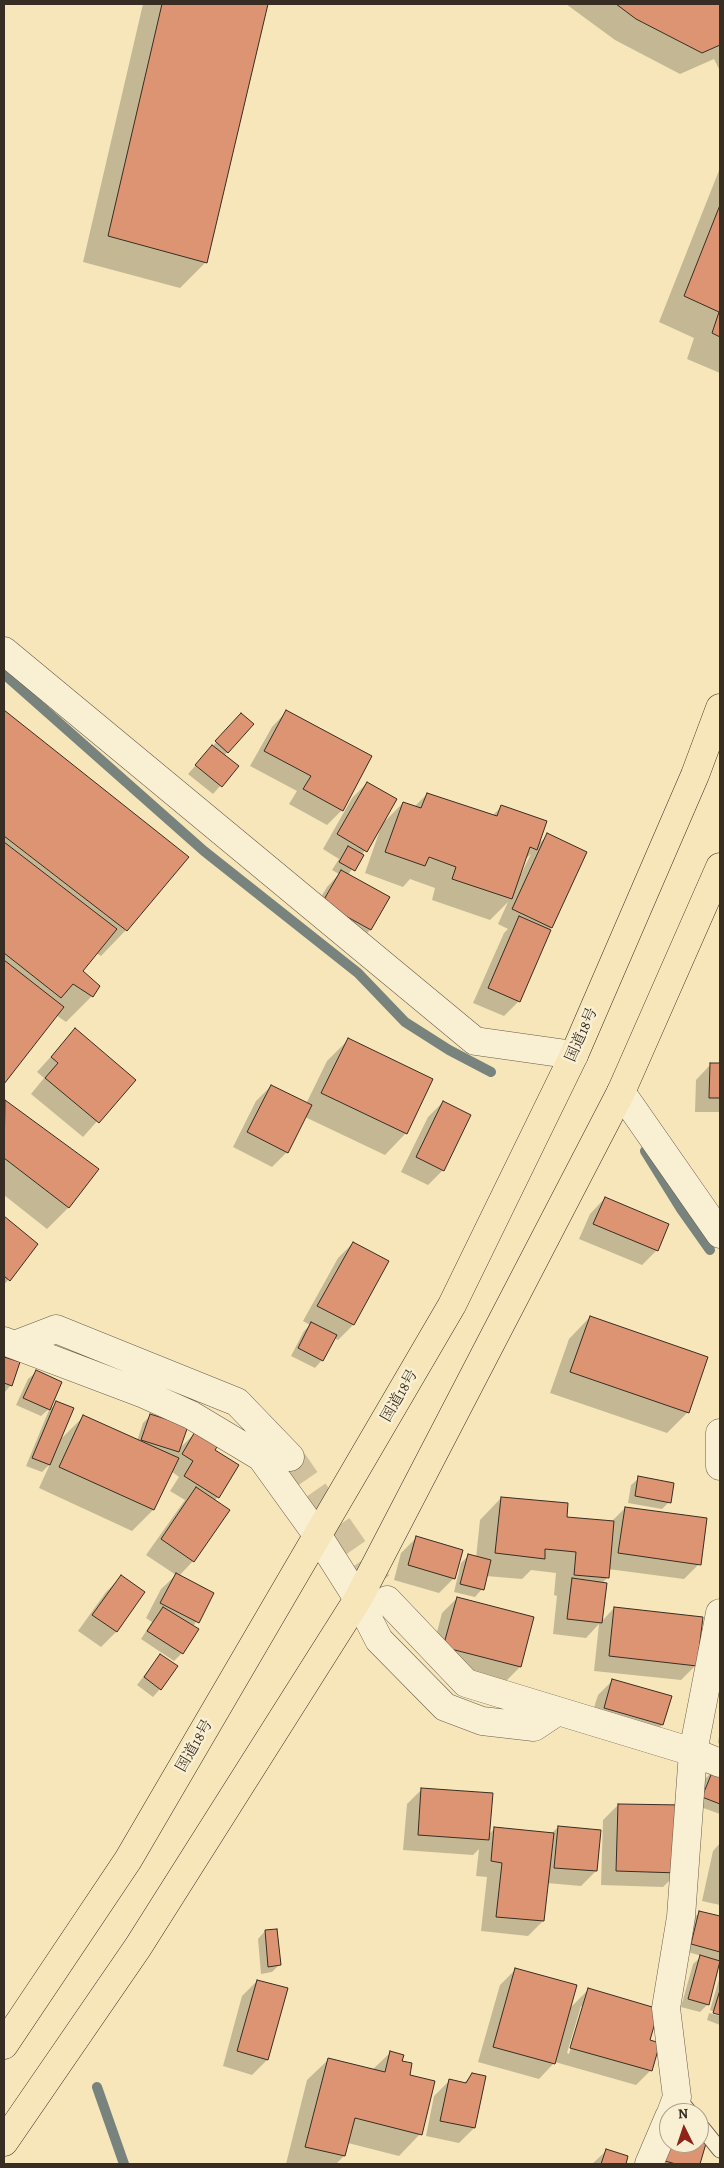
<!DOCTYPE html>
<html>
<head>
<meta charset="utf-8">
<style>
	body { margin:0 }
	#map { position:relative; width:724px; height:2168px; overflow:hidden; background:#f6e6ba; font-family:Alegreya,serif }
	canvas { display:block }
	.frame { position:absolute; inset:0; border:5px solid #382d23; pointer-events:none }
	.north { position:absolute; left:659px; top:2103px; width:50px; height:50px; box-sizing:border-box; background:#f9efd2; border:1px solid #aca18c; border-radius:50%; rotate:356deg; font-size:14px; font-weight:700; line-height:20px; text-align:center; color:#382d23 }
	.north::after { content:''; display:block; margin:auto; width:18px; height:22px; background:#8f2418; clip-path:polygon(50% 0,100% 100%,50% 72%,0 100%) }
</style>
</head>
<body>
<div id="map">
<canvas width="724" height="2168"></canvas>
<div class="frame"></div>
<div class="north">N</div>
</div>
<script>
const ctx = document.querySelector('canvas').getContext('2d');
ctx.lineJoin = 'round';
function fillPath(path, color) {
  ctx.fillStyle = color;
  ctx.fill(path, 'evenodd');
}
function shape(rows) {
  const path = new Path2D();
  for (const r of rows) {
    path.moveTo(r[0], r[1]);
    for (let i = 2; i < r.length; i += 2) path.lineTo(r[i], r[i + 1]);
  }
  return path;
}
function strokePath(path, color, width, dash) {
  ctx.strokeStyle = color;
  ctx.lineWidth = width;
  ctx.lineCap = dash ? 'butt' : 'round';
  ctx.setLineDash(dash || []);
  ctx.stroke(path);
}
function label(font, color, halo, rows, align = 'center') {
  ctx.font = font + ' Alegreya,"Noto Serif JP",serif';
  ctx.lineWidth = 5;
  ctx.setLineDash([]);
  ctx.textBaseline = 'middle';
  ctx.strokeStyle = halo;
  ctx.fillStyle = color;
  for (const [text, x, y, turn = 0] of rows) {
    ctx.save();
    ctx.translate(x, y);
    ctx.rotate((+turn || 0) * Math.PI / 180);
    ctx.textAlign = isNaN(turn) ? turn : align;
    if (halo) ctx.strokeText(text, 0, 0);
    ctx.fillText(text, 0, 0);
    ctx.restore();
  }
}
fillPath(shape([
	[143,4,266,4,206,262,180,288,83,262],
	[566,4,720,4,720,71,714,59,680,74,615,40],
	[720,168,720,373,687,359,694,338,659,322],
	[287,711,342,810,327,825,289,804,297,791,250,766,272,727],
	[4,712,187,857,126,930,101,956,96,953,81,972,92,996,66,1022,56,1015,4,1082],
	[234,722,253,724,224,756,237,767,213,794,188,774],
	[367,783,382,824,403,803,414,807,427,794,492,816,501,807,536,846,548,835,551,927,519,1001,504,1016,473,1003,504,933,508,929,498,924,508,902,490,920,432,900,435,888,410,879,403,887,365,873,381,827,348,875,388,898,370,930,355,945,308,919,327,887,339,874,332,870,339,859,323,849,352,798],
	[531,854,521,874,519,874,524,860],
	[75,1030,134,1080,83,1137,31,1094,44,1078,37,1072],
	[348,1040,406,1133,385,1155,305,1117,287,1152,272,1167,233,1147,256,1101,271,1086,306,1104,327,1061],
	[711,1064,720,1065,720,1112,695,1112,696,1080],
	[5,1102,97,1170,68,1208,47,1229,4,1195],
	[443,1102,443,1170,428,1185,401,1172,428,1117],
	[605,1198,657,1250,642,1265,579,1239,590,1214],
	[4,1218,36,1244,4,1285],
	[353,1243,387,1262,353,1325,338,1340,334,1338,322,1360,315,1368,291,1356,304,1331,310,1325,303,1321,338,1258],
	[590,1317,688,1412,667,1433,550,1393,569,1339],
	[4,1358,19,1363,11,1385,4,1393],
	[36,1372,49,1409,41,1416,16,1405,28,1379],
	[57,1403,59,1441,84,1416,137,1441,143,1423,151,1415,178,1450,196,1432,213,1450,218,1497,214,1501,193,1561,179,1576,212,1594,193,1627,182,1653,174,1661,141,1639,152,1622,146,1618,161,1589,176,1575,146,1555,185,1500,170,1491,179,1477,171,1471,153,1510,132,1531,39,1488,50,1464,42,1472,26,1466,49,1410],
	[639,1478,669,1502,662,1509,628,1503,631,1485],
	[501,1498,566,1518,611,1522,625,1508,699,1564,684,1579,608,1569,608,1577,602,1583,601,1622,614,1608,696,1665,681,1680,594,1671,599,1624,586,1638,553,1634,557,1596,554,1595,556,1573,531,1570,522,1579,486,1576,482,1589,475,1597,454,1592,461,1563,468,1556,476,1558,480,1520],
	[416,1538,454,1578,439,1593,394,1580,401,1553],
	[121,1577,143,1593,116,1632,101,1647,78,1631,106,1592],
	[457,1598,520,1667,505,1682,429,1662,442,1613],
	[160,1655,160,1689,153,1697,137,1685],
	[613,1680,670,1697,662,1725,647,1740,589,1723,598,1695],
	[720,1730,720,1744,718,1743],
	[713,1771,720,1774,720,1814,695,1805,705,1779],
	[422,1789,489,1834,495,1828,551,1834,558,1827,596,1871,581,1886,547,1883,543,1921,528,1936,481,1931,487,1877,476,1876,479,1849,473,1855,403,1850,407,1804],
	[618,1805,678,1872,663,1887,601,1885,603,1820],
	[720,1843,720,1905,702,1901,713,1851],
	[700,1912,720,1918,720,1962,708,2004,700,2012,681,2007,693,1964,702,1956,684,1951,692,1920],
	[265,1931,279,1965,272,1972,261,1974,258,1939],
	[515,1970,570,2008,588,1990,648,2041,651,2070,636,2085,555,2062,539,2079,478,2062,500,1985],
	[581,2006,584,2006,569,2054,567,2053],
	[720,1976,720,2014,710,2010],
	[257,1981,267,2060,252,2075,223,2066,242,1996],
	[709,2013,720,2016,720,2025,707,2020],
	[390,2053,401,2062,408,2075,420,2134,399,2156,348,2143,344,2156,336,2164,286,2164,307,2080,329,2059,372,2070],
	[473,2074,474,2128,459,2143,426,2136,434,2096,449,2081,464,2083],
	[699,2139,706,2141,699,2164,660,2164,669,2143,699,2143],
	[606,2151,627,2157,625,2164,592,2164]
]), '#0003');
strokePath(shape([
	[4,674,204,851,358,973,405,1022,449,1050,491,1072],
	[645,1151,681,1209,710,1250],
	[97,2087,124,2164]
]), '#78837e', 10);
const building = shape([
	[162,4,268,4,207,263,108,236,162,4],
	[616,4,720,4,720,45,702,53,636,19,616,4],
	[720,205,720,337,712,333,719,312,684,296,720,205],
	[4,710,189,857,127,931,4,836,4,710],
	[286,710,372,756,343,811,303,789,311,776,264,751,286,710],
	[241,713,254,724,228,753,215,741,241,713],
	[212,745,239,766,222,787,195,765,212,745],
	[367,782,397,799,367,852,337,834,367,782],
	[427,793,497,816,501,805,547,821,537,850,530,847,512,899,452,879,456,867,429,857,425,866,385,852,403,802,421,808,427,793],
	[547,833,587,852,552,928,512,909,547,833],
	[4,842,117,929,83,971,100,986,93,997,73,984,61,998,4,953,4,842],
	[348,846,364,855,355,871,339,862,348,846],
	[341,870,390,897,371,930,322,903,341,870],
	[519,916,551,930,520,1002,488,988,519,916],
	[4,960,64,1007,4,1084,4,960],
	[75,1028,136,1080,99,1123,45,1078,58,1063,51,1057,75,1028],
	[348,1038,433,1079,407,1134,321,1093,348,1038],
	[710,1063,720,1063,720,1098,709,1098,710,1063],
	[271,1085,312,1105,288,1153,247,1132,271,1085],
	[5,1100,99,1169,69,1208,4,1158,5,1100],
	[443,1101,471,1115,444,1171,416,1157,443,1101],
	[605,1197,669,1224,658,1251,593,1224,605,1197],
	[4,1216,38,1244,10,1281,4,1276,4,1216],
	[353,1242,389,1261,354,1325,317,1306,353,1242],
	[590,1316,708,1357,689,1413,570,1372,590,1316],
	[311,1322,337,1335,323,1361,298,1348,311,1322],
	[4,1357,20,1362,12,1386,4,1383,4,1357],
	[36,1370,62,1382,50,1410,23,1398,36,1370],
	[56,1401,74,1408,50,1465,32,1458,56,1401],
	[150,1414,188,1426,179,1452,141,1440,150,1414],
	[83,1415,179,1458,154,1510,59,1467,83,1415],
	[196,1430,219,1444,215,1450,239,1465,219,1498,184,1476,193,1461,182,1454,196,1430],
	[638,1476,674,1483,671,1503,635,1496,638,1476],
	[196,1487,230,1510,194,1562,161,1539,196,1487],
	[501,1497,568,1503,567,1517,614,1521,609,1578,574,1575,576,1552,545,1549,545,1559,495,1553,501,1497],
	[625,1507,707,1518,701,1565,618,1553,625,1507],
	[416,1536,463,1550,455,1579,408,1565,416,1536],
	[468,1554,491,1560,484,1590,460,1584,468,1554],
	[176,1573,214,1593,199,1623,160,1603,176,1573],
	[121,1575,145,1592,117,1632,92,1615,121,1575],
	[572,1578,607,1583,602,1623,567,1619,572,1578],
	[457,1597,534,1617,521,1667,443,1647,457,1597],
	[163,1607,199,1629,183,1654,147,1631,163,1607],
	[614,1607,703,1617,697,1666,609,1656,614,1607],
	[160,1654,178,1666,161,1690,144,1677,160,1654],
	[612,1679,672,1696,663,1725,604,1708,612,1679],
	[713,1770,720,1773,720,1804,702,1797,713,1770],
	[421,1788,493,1793,489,1840,418,1835,421,1788],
	[618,1804,682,1805,679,1873,616,1871,618,1804],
	[558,1826,601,1830,597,1871,554,1868,558,1826],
	[494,1827,554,1833,544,1921,496,1917,502,1863,491,1861,494,1827],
	[699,1911,720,1916,720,1952,691,1944,699,1911],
	[277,1929,281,1965,268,1967,265,1930,277,1929],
	[700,1955,720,1961,709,2005,688,1999,700,1955],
	[515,1968,577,1985,555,2064,493,2047,515,1968],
	[257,1980,288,1988,268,2060,237,2051,257,1980],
	[588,1988,659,2009,650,2040,660,2043,652,2071,570,2048,588,1988],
	[720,1990,720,2015,713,2013,720,1990],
	[390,2051,404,2055,402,2061,412,2063,410,2075,435,2081,422,2135,355,2118,345,2156,305,2147,328,2058,385,2072,390,2051],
	[472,2073,486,2076,475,2128,440,2121,449,2079,466,2083,472,2073],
	[699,2138,707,2140,700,2164,676,2164,665,2161,671,2143,699,2143,699,2138],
	[606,2149,628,2156,626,2164,601,2164,606,2149]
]);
fillPath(building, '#dc9473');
strokePath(building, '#382d23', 1);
strokePath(shape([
	[290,1457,383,1591]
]), '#d0c19c', 28, [28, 14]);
const lane = shape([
	[677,2097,690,2113],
	[699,2124,720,2150]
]);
const street = shape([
	[4,651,475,1041,574,1055],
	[621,1092,720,1234],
	[4,1341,144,1394,191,1415,261,1457,318,1536,358,1599,379,1640,445,1707,482,1721,534,1727,558,1711,693,1752,720,1763],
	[17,1344,56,1329,237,1402,290,1457],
	[720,1433,720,1466],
	[387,1600,466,1683,558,1711],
	[671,2113,677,2097,666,2008,681,1917,693,1752,720,1613],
	[649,2164,669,2117]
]);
const highway = shape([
	[4,2045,128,1860,452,1305,574,1055,695,775,720,708],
	[4,2142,138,1947,358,1599,621,1092,720,867]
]);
strokePath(lane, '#685b49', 17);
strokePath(street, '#685b49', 29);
strokePath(highway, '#382d23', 29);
strokePath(lane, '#f9efd2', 15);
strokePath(street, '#f9efd2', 28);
strokePath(highway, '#f6e6ba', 28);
label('15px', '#382d23', '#f9efd2', [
	["国道18号",582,1035,-66],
	["国道18号",400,1396,-60],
	["国道18号",195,1746,-60]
]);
</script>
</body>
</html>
